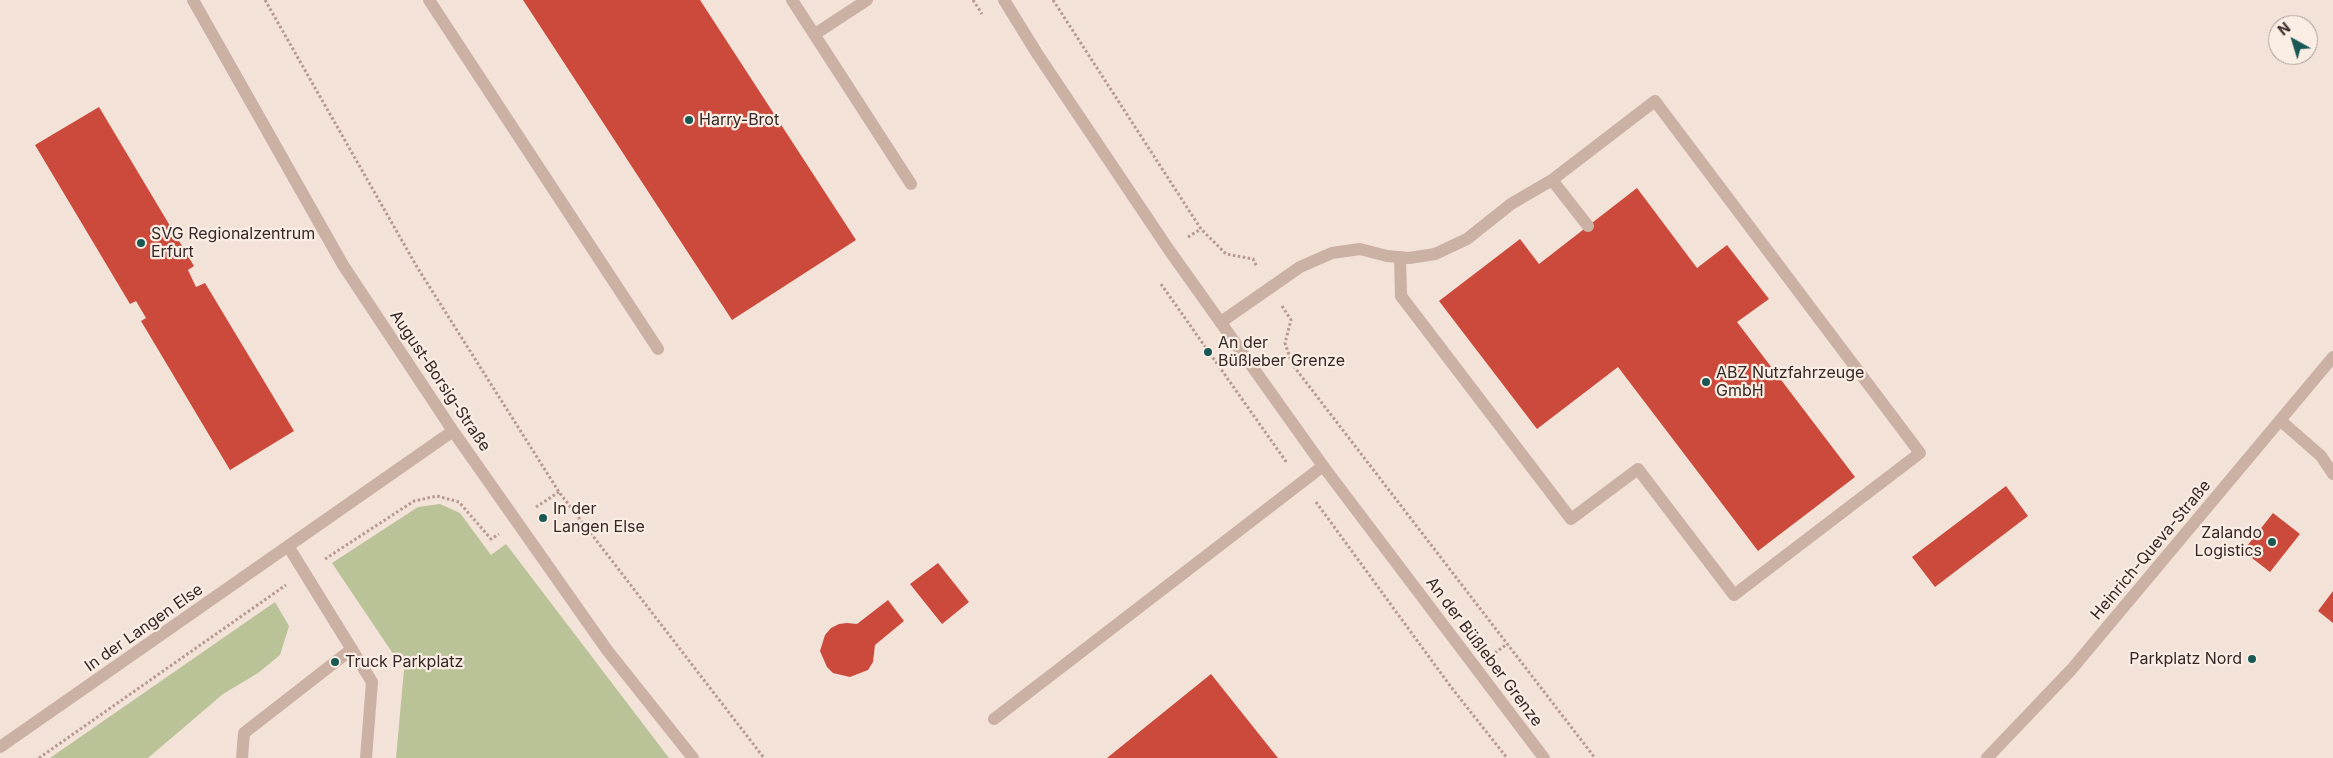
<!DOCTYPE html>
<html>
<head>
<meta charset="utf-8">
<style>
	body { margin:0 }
	#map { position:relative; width:2333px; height:758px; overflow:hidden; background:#f2e2d8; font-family:Inter,sans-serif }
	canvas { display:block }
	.north { position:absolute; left:2268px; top:15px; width:50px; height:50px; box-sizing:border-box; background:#faede4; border:1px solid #ac9e98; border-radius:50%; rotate:321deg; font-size:14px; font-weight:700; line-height:20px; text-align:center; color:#362826 }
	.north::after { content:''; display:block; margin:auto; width:18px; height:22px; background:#195954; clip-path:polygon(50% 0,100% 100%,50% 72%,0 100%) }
</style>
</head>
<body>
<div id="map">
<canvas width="2333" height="758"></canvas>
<div class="north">N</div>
</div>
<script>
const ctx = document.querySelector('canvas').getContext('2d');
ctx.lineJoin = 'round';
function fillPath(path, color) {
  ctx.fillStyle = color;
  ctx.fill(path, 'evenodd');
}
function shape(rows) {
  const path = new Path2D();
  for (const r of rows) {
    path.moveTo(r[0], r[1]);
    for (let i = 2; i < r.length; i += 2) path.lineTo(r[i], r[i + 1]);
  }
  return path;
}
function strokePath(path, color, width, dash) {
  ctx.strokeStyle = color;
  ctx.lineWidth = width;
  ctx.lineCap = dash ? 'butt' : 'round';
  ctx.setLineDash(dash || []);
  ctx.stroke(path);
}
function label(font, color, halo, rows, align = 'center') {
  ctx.font = font + ' Inter,sans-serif';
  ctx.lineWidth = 4.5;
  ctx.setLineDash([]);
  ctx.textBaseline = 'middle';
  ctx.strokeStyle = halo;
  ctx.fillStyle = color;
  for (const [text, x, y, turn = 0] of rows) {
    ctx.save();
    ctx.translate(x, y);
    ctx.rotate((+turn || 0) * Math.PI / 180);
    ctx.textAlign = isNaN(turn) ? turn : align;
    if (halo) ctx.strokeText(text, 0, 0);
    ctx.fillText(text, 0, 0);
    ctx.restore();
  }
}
fillPath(shape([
	[440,504,460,513,491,555,506,544,669,758,396,758,404,670,332,563,418,507],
	[275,602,289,626,280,655,258,673,223,694,148,758,50,758]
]), '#bac297');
fillPath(shape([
	[523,0,700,0,856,240,732,320],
	[99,107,194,266,188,270,196,287,205,283,294,431,230,470,141,321,146,318,136,301,130,304,35,145],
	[1637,188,1697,268,1727,245,1769,299,1737,322,1855,477,1758,551,1618,367,1537,429,1439,301,1520,239,1539,264],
	[2006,486,2028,516,1935,587,1912,557],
	[2273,513,2300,534,2270,572,2243,551],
	[938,563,969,602,942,624,910,584],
	[2333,591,2333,623,2318,611],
	[888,600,904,621,875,645,873,662,868,670,850,677,833,673,827,667,820,651,825,635,831,628,839,624,847,623,857,624],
	[1211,674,1278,758,1107,758]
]), '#cc4a3c');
strokePath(shape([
	[265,0,417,267,559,492,764,758],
	[973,0,982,14],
	[1053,0,1201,229,1226,254,1253,259,1257,267],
	[1188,237,1201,229],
	[1161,284,1287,463],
	[1282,306,1291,320,1285,343,1292,364,1595,758],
	[1316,502,1451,687,1507,758],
	[536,507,559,492],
	[325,559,414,501,437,496,459,502,491,539,499,534],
	[1495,653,1507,644],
	[39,758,286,585]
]), '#b7998e', 3, [2.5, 2.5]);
strokePath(shape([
	[429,0,658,349],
	[792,0,911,184],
	[815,34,867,0],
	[1552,180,1588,226],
	[1221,322,1300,267,1332,253,1360,249,1387,256,1409,258,1435,254,1467,239,1511,204,1552,180,1655,101,1920,453,1734,595,1638,469,1571,519,1401,296,1400,257],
	[2281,421,2321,456,2333,474],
	[288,546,372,682,366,758],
	[994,719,1323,466],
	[242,758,244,733,352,649]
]), '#cbb0a4', 12);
strokePath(shape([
	[193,0,343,265,453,431,607,650,693,758],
	[1004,0,1038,55,1169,250,1323,466,1544,758],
	[0,747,453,431],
	[1987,758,2071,670,2333,357]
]), '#cbb0a4', 12);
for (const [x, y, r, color] of [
	[689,120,5,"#195954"],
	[141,243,5,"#195954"],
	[1208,352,5,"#195954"],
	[1706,382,5,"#195954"],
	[543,518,5,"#195954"],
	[2272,542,5,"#195954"],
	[2252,659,5,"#195954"],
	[335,662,5,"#195954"]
]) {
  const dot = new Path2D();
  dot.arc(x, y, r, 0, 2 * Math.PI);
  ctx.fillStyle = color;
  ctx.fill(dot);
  strokePath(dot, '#faede4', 2);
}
label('16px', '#362826', '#faede4', [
	["Harry-Brot",699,120],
	["SVG Regionalzentrum",151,234],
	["Erfurt",151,252],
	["An der",1218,343],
	["Büßleber Grenze",1218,361],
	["ABZ Nutzfahrzeuge",1716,373],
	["GmbH",1716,391],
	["In der",553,509],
	["Langen Else",553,527],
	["Zalando",2262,533,"right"],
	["Logistics",2262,551,"right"],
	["Parkplatz Nord",2242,659,"right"],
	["Truck Parkplatz",345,662]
], 'left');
label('16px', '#362826', '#faede4', [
	["August-Borsig-Straße",440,381,56],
	["Heinrich-Queva-Straße",2151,550,-50],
	["In der Langen Else",144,628,-35],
	["An der Büßleber Grenze",1484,652,53]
]);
</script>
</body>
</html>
